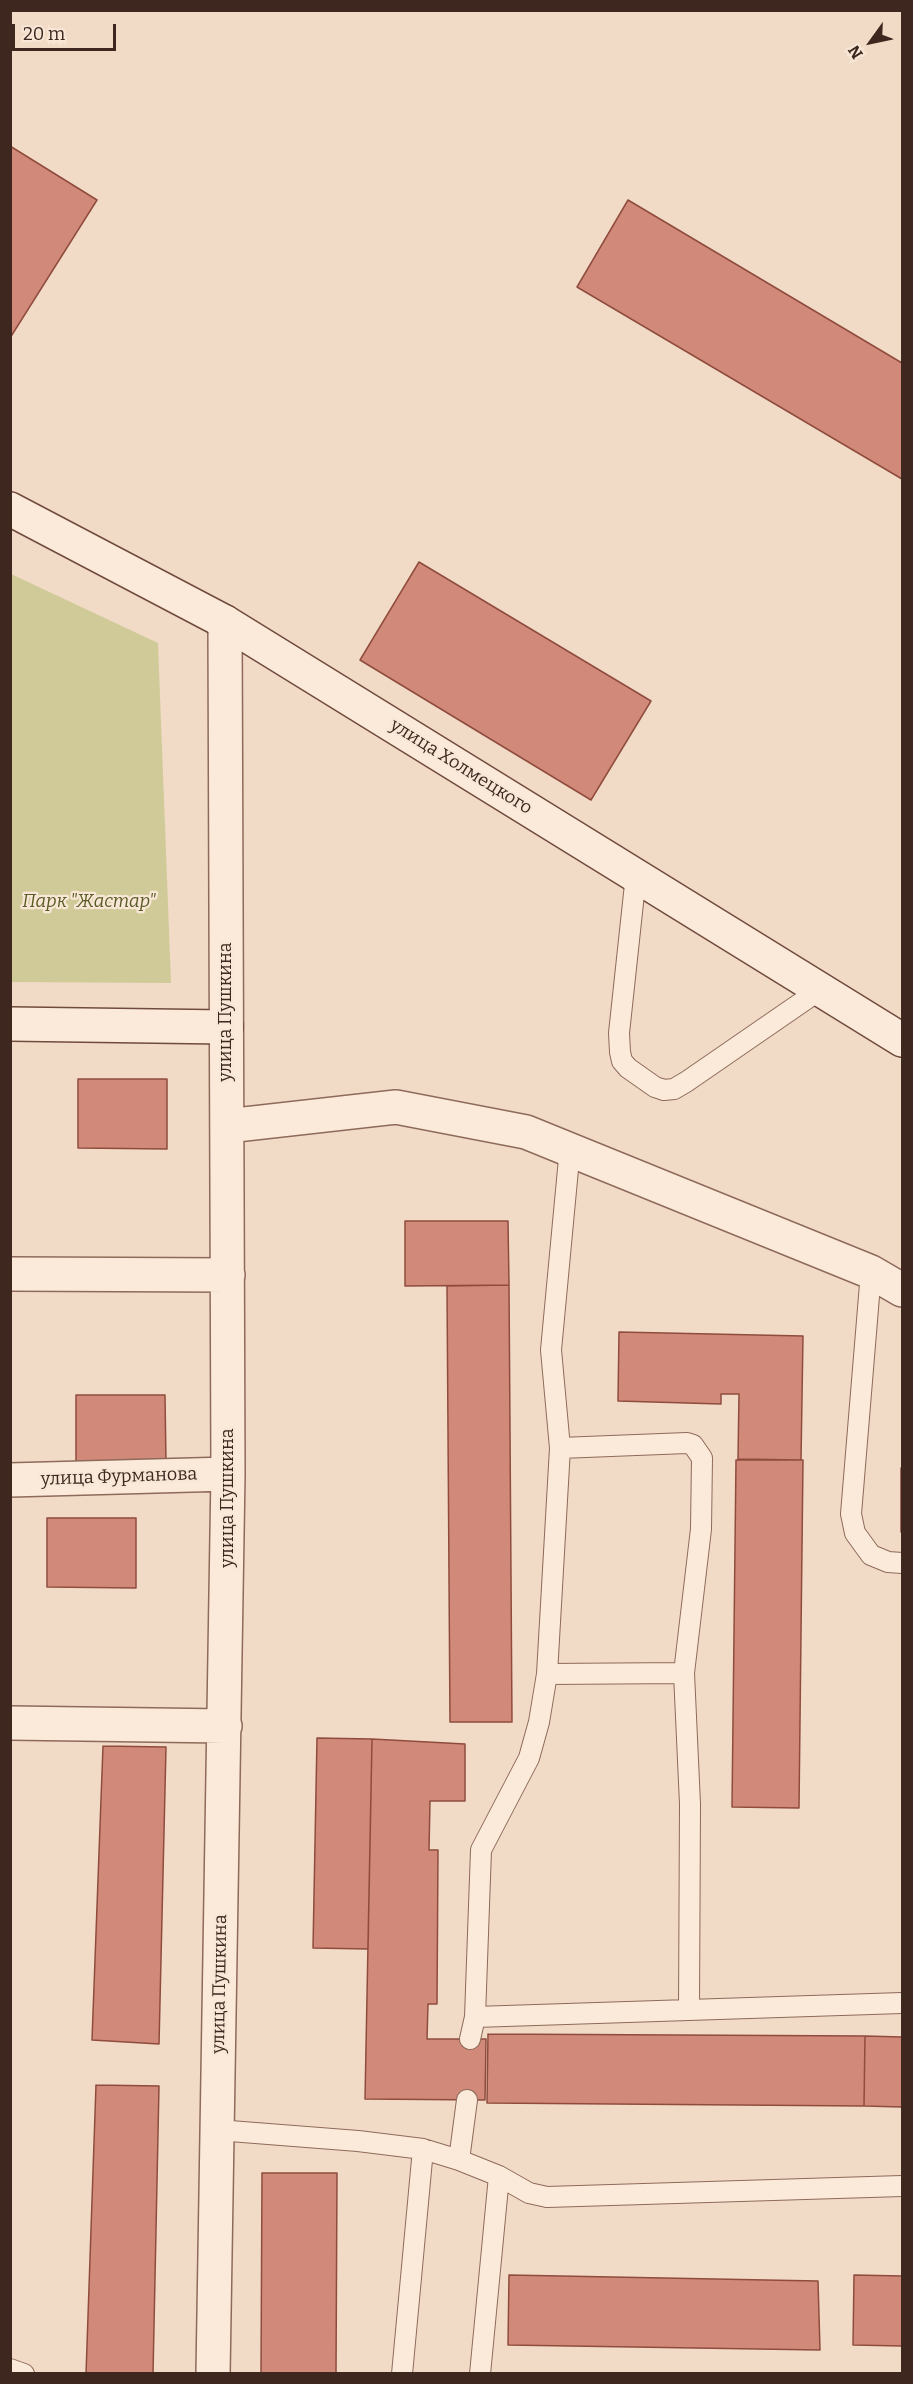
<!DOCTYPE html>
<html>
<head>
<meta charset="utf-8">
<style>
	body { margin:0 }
	#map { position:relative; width:913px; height:2384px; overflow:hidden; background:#f1dbc6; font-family:Bitter,serif }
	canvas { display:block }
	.frame { position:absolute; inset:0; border:12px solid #3d271f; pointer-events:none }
	.north { position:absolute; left:841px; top:12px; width:60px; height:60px; -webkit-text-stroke:4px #f8e7d6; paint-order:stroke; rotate:237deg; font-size:16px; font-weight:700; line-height:24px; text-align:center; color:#3d271f }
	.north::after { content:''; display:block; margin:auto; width:21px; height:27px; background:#3d271f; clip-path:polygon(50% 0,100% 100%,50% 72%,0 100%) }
	.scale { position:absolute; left:12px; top:24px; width:104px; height:27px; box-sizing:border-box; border:3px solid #3d271f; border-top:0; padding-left:8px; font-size:18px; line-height:21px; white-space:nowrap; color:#3d271f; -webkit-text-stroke:4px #f8e7d6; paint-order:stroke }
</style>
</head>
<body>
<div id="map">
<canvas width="913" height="2384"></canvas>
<div class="frame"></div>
<div class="north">N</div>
<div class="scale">20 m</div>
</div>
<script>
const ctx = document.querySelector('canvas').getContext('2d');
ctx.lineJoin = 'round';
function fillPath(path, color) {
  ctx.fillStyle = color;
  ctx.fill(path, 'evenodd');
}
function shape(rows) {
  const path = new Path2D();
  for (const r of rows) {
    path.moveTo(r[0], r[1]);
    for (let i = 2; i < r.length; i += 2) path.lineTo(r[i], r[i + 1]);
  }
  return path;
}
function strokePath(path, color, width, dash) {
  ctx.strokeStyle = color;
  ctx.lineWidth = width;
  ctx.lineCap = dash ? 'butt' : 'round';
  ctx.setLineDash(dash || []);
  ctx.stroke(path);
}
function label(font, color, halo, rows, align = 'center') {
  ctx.font = font + ' Bitter,serif';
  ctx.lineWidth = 4.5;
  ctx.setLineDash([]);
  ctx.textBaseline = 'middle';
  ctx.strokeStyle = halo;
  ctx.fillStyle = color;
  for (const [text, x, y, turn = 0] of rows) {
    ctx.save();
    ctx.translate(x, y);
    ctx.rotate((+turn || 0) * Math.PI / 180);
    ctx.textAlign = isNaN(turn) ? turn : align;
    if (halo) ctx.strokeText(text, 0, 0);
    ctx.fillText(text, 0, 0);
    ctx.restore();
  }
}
fillPath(shape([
	[11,574,158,643,171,983,11,982]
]), '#d0ca99');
const building = shape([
	[10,146,97,200,10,338,10,146],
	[628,200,902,363,902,479,577,287,628,200],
	[419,562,651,701,591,800,360,660,419,562],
	[78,1079,167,1079,167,1149,78,1148,78,1079],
	[405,1221,508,1221,509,1285,405,1286,405,1221],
	[509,1285,512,1722,450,1722,447,1286,509,1285],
	[619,1332,803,1336,801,1460,738,1459,739,1394,721,1394,721,1404,618,1401,619,1332],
	[76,1395,165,1395,166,1464,76,1464,76,1395],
	[736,1460,803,1460,799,1808,732,1807,736,1460],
	[901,1468,902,1468,902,1532,901,1532,901,1468],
	[47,1518,136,1518,136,1588,47,1587,47,1518],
	[317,1738,372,1739,368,1949,313,1948,317,1738],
	[372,1739,465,1744,465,1801,430,1801,429,1850,438,1850,437,2004,428,2004,427,2039,486,2039,485,2100,365,2099,372,1739],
	[103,1746,166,1747,159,2044,92,2040,103,1746],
	[488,2034,865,2036,864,2106,487,2103,488,2034],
	[865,2036,902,2037,902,2107,864,2106,865,2036],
	[96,2085,159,2086,153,2374,86,2374,96,2085],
	[262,2173,337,2173,336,2374,261,2374,262,2173],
	[509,2275,818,2281,820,2350,508,2345,509,2275],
	[854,2275,902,2276,902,2346,853,2345,854,2275]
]);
fillPath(building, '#d18a79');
strokePath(building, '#8f4c3e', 1.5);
const lane = shape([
	[636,875,619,1033,620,1052,622,1061,628,1068,655,1087,664,1090,674,1089,686,1082,821,989],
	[871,1272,851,1514,855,1533,871,1555,888,1562,902,1563],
	[560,1448,687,1443,693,1445,702,1458,701,1529,684,1673,690,1804,689,2010],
	[547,1674,684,1673],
	[475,2017,902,2003],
	[470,2039,475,2017,481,1850,529,1758,539,1722,547,1674,560,1448,551,1350,570,1148],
	[217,2130,358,2141,423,2149,459,2160,499,2176,529,2193,547,2197,902,2186],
	[459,2160,467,2100],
	[10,2369,24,2374],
	[402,2374,423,2149],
	[480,2374,499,2176]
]);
const street = shape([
	[227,1126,396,1107,526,1132,871,1272,902,1290],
	[10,1274,228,1275],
	[10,1480,228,1474],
	[10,1723,225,1726],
	[213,2374,228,1474,225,622]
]);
const secondary = shape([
	[10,509,225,622,902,1040],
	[10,1024,226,1027]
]);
strokePath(lane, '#8e6a5a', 22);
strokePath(street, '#8e6a5a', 36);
strokePath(secondary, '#704b3d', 36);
strokePath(lane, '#fbeada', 20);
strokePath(street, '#fbeada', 33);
strokePath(secondary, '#fbeada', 33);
label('18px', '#3d271f', '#f8e7d6', [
	["улица Холмецкого",461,767,32],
	["улица Пушкина",226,1012,-90],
	["улица Фурманова",119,1477,-2],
	["улица Пушкина",228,1498,-90],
	["улица Пушкина",220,1984,-89]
]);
label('italic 18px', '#595b24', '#f8e7d6', [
	["Парк \"Жастар\"",89,902]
]);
</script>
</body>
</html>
